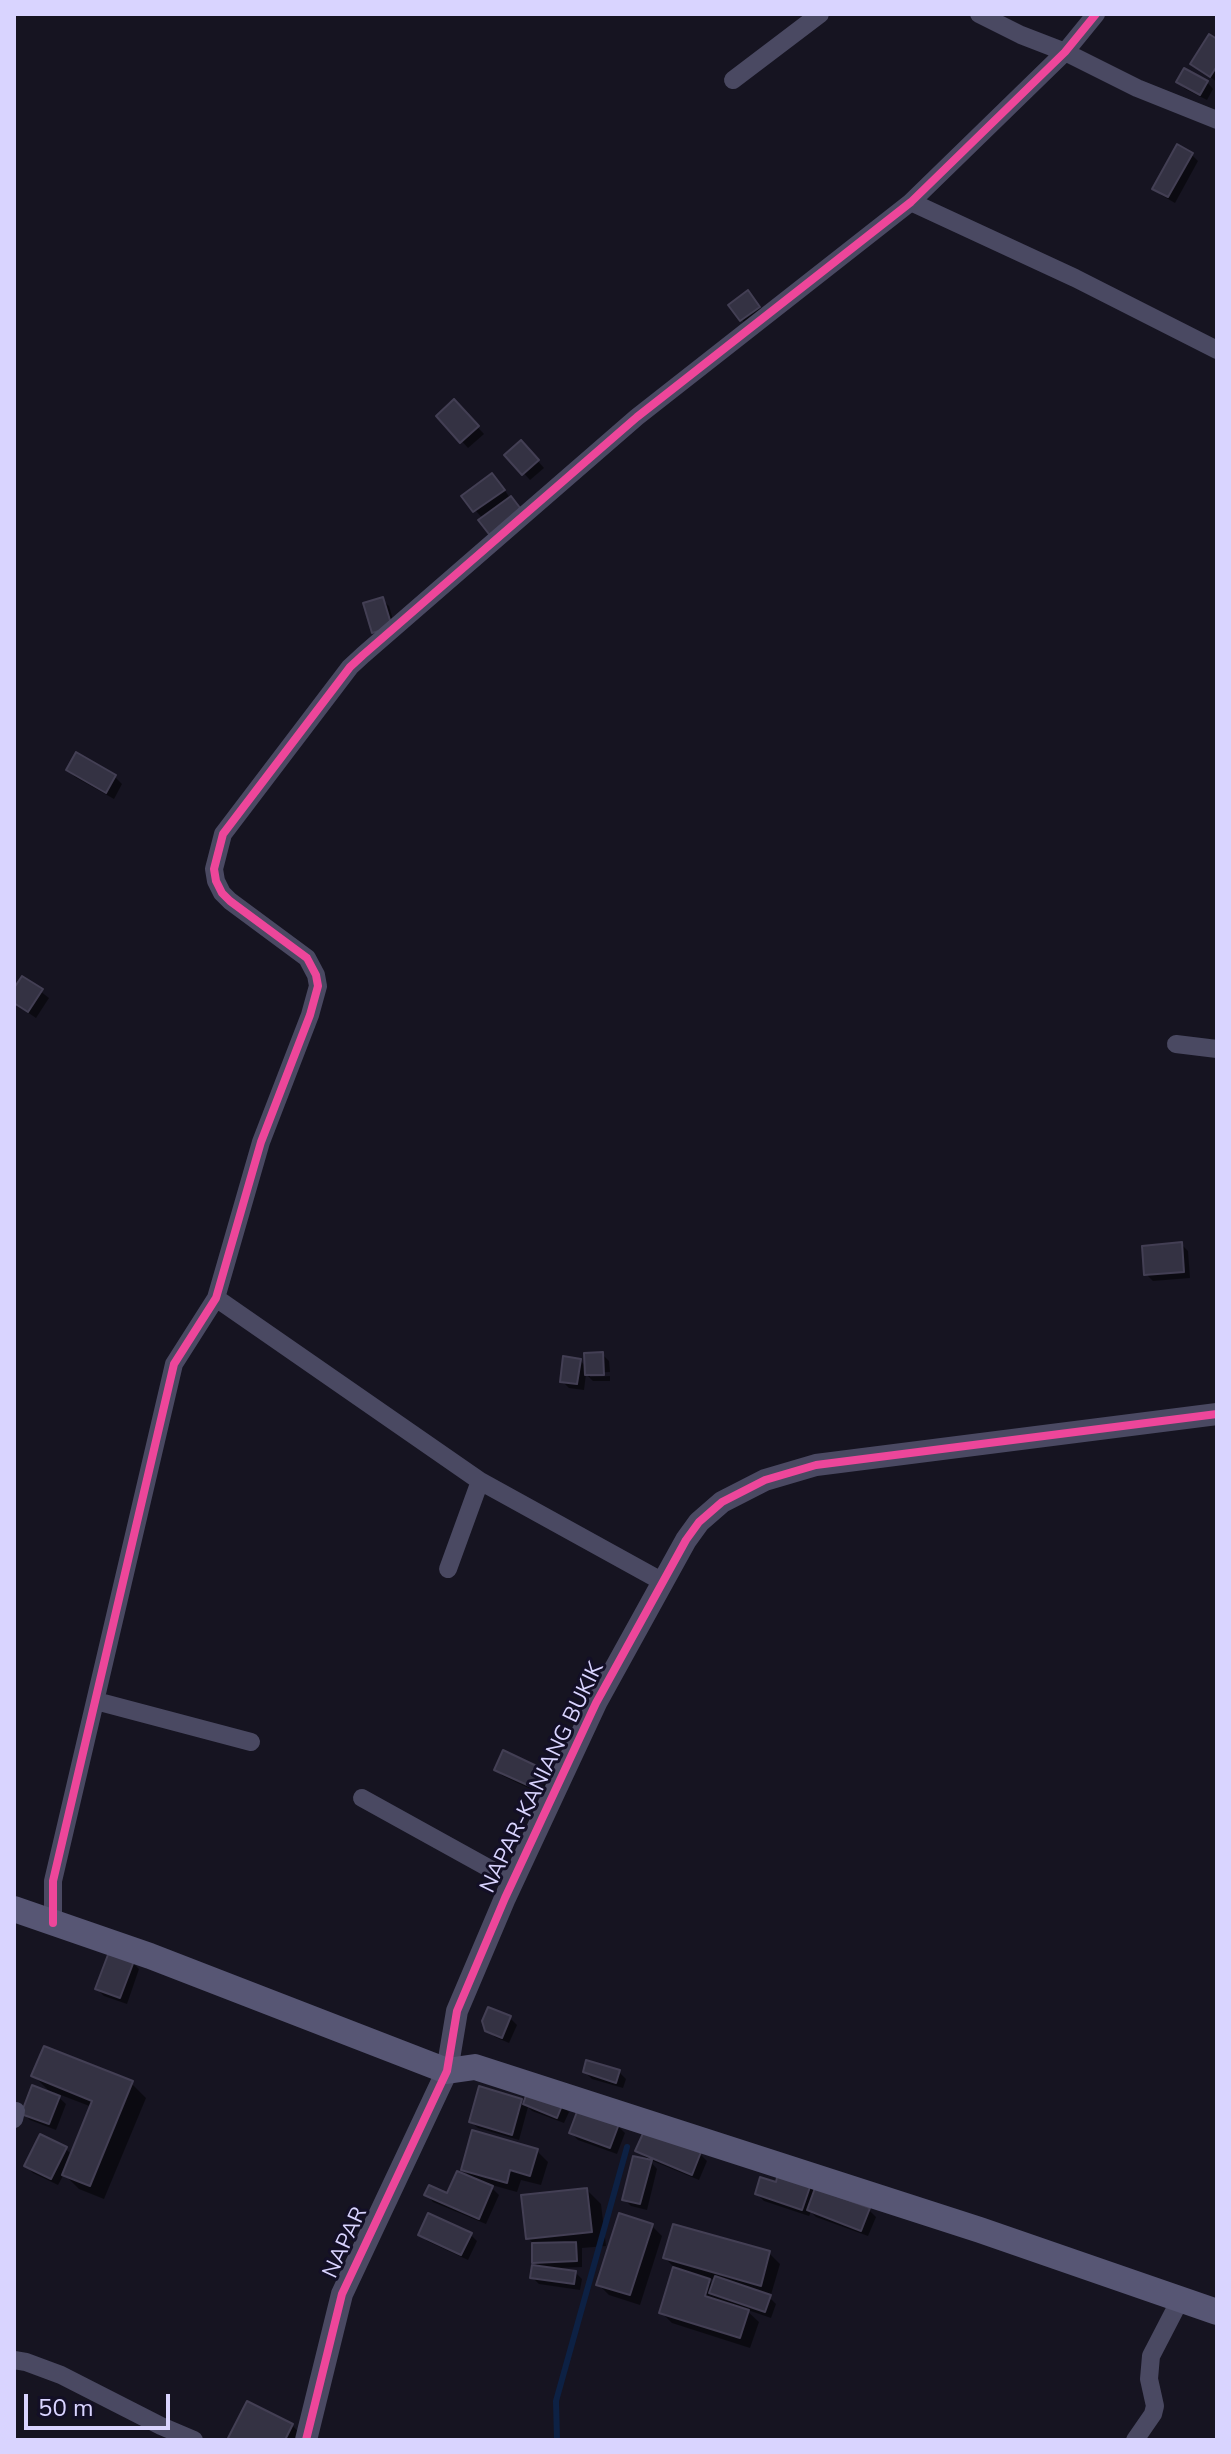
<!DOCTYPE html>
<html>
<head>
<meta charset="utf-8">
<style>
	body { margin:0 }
	#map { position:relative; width:1231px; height:2454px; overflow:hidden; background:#161421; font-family:"Nunito Sans",sans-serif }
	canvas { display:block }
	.frame { position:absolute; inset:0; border:16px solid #d9d4ff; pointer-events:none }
	.scale { position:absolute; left:24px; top:2394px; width:146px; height:36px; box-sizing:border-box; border:4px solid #d9d4ff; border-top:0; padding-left:10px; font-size:24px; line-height:28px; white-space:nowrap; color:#d9d4ff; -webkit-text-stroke:6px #130f26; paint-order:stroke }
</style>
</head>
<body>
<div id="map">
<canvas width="1231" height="2454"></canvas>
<div class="frame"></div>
<div class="scale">50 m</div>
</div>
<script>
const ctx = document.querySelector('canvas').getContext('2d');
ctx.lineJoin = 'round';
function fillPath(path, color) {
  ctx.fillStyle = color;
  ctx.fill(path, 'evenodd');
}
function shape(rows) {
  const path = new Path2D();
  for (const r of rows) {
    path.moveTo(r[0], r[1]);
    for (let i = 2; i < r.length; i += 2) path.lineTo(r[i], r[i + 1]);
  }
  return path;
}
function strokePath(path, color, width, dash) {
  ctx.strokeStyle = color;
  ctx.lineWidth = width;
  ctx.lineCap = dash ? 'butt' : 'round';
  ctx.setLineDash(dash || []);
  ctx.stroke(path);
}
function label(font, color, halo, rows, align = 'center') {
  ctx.font = font + ' "Nunito Sans",sans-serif';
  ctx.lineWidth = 6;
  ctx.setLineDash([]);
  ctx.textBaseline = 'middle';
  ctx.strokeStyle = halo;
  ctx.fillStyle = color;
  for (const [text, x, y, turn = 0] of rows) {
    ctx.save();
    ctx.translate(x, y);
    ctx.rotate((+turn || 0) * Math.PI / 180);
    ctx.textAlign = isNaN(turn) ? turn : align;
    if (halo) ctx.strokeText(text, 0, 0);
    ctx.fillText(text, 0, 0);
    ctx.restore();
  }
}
fillPath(shape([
	[1217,42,1217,82,1192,64],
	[1178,82,1207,82,1213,89,1207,100,1185,89],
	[1191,154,1198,161,1175,203,1161,195,1154,188],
	[755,300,765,315,748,327,731,306],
	[454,402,484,434,468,448,439,416],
	[521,442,544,468,530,480,507,455],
	[499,482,510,498,483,519,464,497],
	[382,600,389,606,397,633,381,638,374,632],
	[76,755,115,777,122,784,114,799,75,777,68,770],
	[23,978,49,998,36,1018,14,1003,14,992],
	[1181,1244,1188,1251,1190,1278,1153,1281,1146,1274],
	[602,1354,609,1361,610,1372,590,1373,590,1377,610,1376,610,1381,593,1381,586,1374,584,1390,569,1388,562,1381,580,1360,586,1367],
	[496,1770,542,1771,548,1778,541,1794,503,1776],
	[133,1963,139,1969,127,2004,104,1996,97,1989],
	[489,2009,510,2018,517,2025,509,2043,495,2037,487,2030],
	[585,2072,619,2072,626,2079,623,2088,592,2079],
	[33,2075,131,2083,146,2098,104,2199,79,2189,64,2174,58,2185,33,2173,26,2166,66,2149,72,2155,92,2107,53,2092,66,2104,56,2130,30,2120,23,2113,54,2096],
	[521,2101,525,2104,562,2105,569,2112,564,2123,532,2111,528,2107,519,2140,478,2128,471,2122],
	[618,2126,625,2133,617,2154,578,2140,571,2133],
	[646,2131,700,2154,707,2161,699,2180,648,2159,657,2169,647,2210,631,2206,624,2199,649,2161,638,2151],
	[537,2151,548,2162,541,2185,521,2180,517,2192,488,2184,499,2195,486,2224,433,2202,427,2195,448,2195,473,2180,463,2169],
	[780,2176,869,2210,876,2217,868,2236,816,2217,811,2212,809,2216,764,2201,757,2194,777,2184],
	[587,2190,601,2204,606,2246,582,2248,582,2267,558,2268,558,2270,575,2272,582,2279,580,2290,539,2284,532,2277,540,2268,534,2262,534,2244,528,2238],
	[652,2226,662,2236,640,2305,609,2295,598,2284],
	[420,2234,470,2234,477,2241,468,2260,427,2241],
	[769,2253,780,2264,770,2298,776,2304,771,2318,745,2309,759,2322,750,2348,672,2323,661,2312,675,2268,665,2258],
	[705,2277,716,2280,714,2286],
	[292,2425,302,2436,300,2440,229,2440]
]), '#0007');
strokePath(shape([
	[557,2440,556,2401,627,2147]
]), '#0d2144', 6);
const building = shape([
	[1209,34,1217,39,1217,66,1210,77,1190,64,1209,34],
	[1184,68,1208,81,1200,95,1176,82,1184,68],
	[1177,144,1193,153,1168,197,1152,189,1177,144],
	[748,290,760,307,740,321,728,305,748,290],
	[454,399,479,426,460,443,436,416,454,399],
	[521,440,539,460,522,475,504,455,521,440],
	[492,473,505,490,473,512,461,496,492,473],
	[511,496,524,513,492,538,478,520,511,496],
	[383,597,392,627,372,633,363,603,383,597],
	[76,752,116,775,106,793,66,770,76,752],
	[22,976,43,989,28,1012,14,1003,14,988,22,976],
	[1182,1242,1184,1272,1144,1275,1142,1246,1182,1242],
	[603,1352,604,1375,585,1375,584,1353,603,1352],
	[563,1356,581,1359,577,1384,560,1382,563,1356],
	[503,1750,543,1769,534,1788,494,1770,503,1750],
	[109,1952,134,1961,120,1998,95,1989,109,1952],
	[488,2007,511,2016,502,2038,485,2031,482,2021,488,2007],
	[44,2046,133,2081,90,2186,62,2175,92,2101,31,2076,44,2046],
	[586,2060,620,2070,616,2083,583,2072,586,2060],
	[32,2085,60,2096,49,2124,21,2114,32,2085],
	[479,2086,522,2099,512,2135,469,2122,479,2086],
	[528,2090,563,2103,557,2118,523,2104,528,2090],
	[578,2109,619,2124,610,2148,569,2133,578,2109],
	[645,2129,701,2152,692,2175,635,2151,645,2129],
	[472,2130,538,2149,530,2176,510,2170,507,2183,461,2170,472,2130],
	[40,2134,67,2147,51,2179,24,2166,40,2134],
	[633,2156,652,2160,640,2204,622,2200,633,2156],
	[457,2171,493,2186,479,2219,424,2195,429,2185,447,2193,457,2171],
	[778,2173,811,2184,802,2210,755,2194,760,2177,776,2182,778,2173],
	[587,2188,592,2232,526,2239,521,2195,587,2188],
	[815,2188,870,2208,861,2231,807,2210,815,2188],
	[428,2213,472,2233,461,2255,418,2235,428,2213],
	[619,2213,653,2224,630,2295,596,2285,619,2213],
	[673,2224,770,2251,761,2286,663,2258,673,2224],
	[576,2242,577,2261,532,2263,532,2243,576,2242],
	[532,2265,576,2271,574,2284,530,2278,532,2265],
	[673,2267,710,2279,705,2296,749,2310,740,2338,659,2313,673,2267],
	[715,2276,771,2295,765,2312,709,2293,715,2276],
	[247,2401,293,2424,285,2440,227,2440,247,2401]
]);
fillPath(building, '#343243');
strokePath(building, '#433f54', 2);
strokePath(shape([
	[979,14,1021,35,1065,52,1137,88,1217,120],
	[733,80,820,14],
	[911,202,1075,278,1217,350],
	[1176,1044,1217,1049],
	[216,1298,480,1481,663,1582],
	[448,1569,480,1481],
	[96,1701,251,1742],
	[362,1798,512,1881],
	[53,1923,53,1881,174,1364,216,1298,261,1142,310,1015,318,986,316,975,307,958,230,901,222,893,216,881,214,869,223,834,350,667,363,655,637,417,911,202,1065,52,1096,14],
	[14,2119,16,2111],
	[14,2360,26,2362,61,2375,161,2426,194,2440],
	[1135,2440,1153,2414,1155,2406,1149,2379,1151,2356,1180,2300]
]), '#4a4962', 18);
strokePath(shape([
	[306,2440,342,2294,447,2071,457,2011,505,1898,596,1703,686,1540,699,1522,722,1502,765,1480,816,1465,1217,1414]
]), '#4a4962', 22);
strokePath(shape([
	[14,1909,150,1956,447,2071,475,2067,980,2230,1217,2312]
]), '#575674', 26);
strokePath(shape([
	[53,1923,53,1881,174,1364,216,1298,261,1142,310,1015,318,986,316,975,307,958,230,901,222,893,216,881,214,869,223,834,350,667,363,655,637,417,911,202,1065,52,1096,14],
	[306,2440,342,2294,447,2071,457,2011,505,1898,596,1703,686,1540,699,1522,722,1502,765,1480,816,1465,1217,1414]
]), '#ed469a', 8);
label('22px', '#d9d4ff', '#130f26', [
	["NAPAR-KANIANG BUKIK",543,1778,-64],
	["NAPAR",346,2243,-65]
]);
</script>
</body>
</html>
